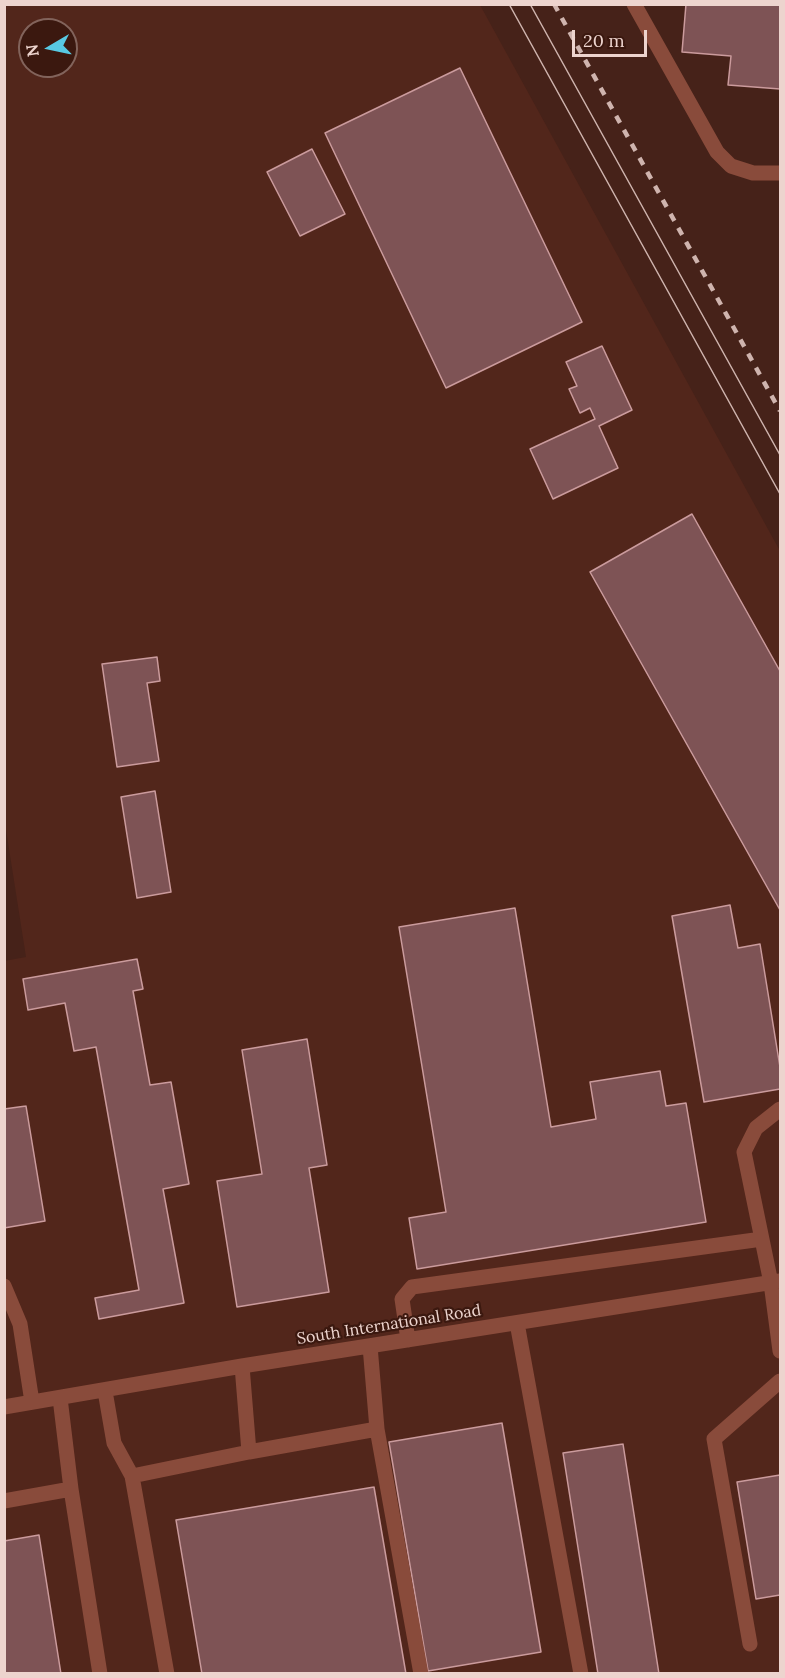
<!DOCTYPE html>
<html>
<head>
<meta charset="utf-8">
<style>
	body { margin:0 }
	#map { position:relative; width:785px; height:1678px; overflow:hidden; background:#462219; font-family:Lora,serif }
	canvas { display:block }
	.frame { position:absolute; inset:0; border:6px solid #edd4ce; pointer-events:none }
	.north { position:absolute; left:18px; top:18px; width:60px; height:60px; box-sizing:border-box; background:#3b180f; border:2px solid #82635b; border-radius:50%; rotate:261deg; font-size:16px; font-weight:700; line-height:24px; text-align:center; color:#edd4ce }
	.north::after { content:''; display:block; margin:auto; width:21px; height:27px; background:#58c9e3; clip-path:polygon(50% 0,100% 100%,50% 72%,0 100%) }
	.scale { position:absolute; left:572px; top:30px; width:75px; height:27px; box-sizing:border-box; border:3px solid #edd4ce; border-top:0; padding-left:8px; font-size:18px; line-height:21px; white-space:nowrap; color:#edd4ce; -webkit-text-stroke:4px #3b180f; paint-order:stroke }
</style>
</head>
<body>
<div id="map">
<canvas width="785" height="1678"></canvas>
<div class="frame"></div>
<div class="north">N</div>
<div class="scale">20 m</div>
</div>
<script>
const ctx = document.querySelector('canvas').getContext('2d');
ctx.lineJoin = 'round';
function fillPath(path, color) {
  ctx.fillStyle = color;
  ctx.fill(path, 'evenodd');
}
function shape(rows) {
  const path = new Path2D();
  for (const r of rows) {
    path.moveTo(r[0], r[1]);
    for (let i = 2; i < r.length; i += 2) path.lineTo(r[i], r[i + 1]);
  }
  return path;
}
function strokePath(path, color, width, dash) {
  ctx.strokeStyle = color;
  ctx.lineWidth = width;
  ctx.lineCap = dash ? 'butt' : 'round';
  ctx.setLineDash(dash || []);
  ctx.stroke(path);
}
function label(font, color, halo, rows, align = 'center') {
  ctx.font = font + ' Lora,serif';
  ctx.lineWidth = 4.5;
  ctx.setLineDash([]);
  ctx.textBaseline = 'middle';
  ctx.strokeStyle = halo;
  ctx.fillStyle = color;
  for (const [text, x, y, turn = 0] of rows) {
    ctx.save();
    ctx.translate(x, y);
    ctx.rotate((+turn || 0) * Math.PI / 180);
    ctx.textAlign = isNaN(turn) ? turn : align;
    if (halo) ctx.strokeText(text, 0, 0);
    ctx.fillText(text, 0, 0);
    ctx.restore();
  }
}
fillPath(shape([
	[5,5,480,5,780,551,780,1673,5,1674,4,961,26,957,4,817],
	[30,30,66,30,66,66,30,66]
]), '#52261b');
const building = shape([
	[686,4,780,4,780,89,728,85,731,56,682,52,686,4],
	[460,68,582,322,446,388,325,133,460,68],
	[312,149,345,214,300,236,267,172,312,149],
	[602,346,632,410,599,426,618,468,553,499,530,449,595,419,590,408,580,413,569,389,577,386,566,362,602,346],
	[692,514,780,671,780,910,590,572,692,514],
	[157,657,160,681,147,683,159,761,117,767,102,664,157,657],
	[155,791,171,892,137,898,121,797,155,791],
	[730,905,738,948,760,944,780,1067,780,1089,704,1102,672,916,730,905],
	[515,908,551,1127,596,1119,590,1082,660,1071,666,1106,686,1103,706,1222,417,1269,409,1218,446,1212,399,927,515,908],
	[137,959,143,989,133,991,150,1085,171,1082,189,1184,163,1189,184,1303,99,1319,95,1298,139,1290,96,1047,74,1051,65,1003,28,1010,23,979,137,959],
	[307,1039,327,1165,309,1168,329,1292,237,1307,217,1181,262,1174,242,1050,307,1039],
	[26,1106,45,1221,4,1228,4,1109,26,1106],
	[502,1423,541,1652,428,1671,389,1442,502,1423],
	[623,1444,659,1674,598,1674,563,1453,623,1444],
	[780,1475,780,1595,756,1599,737,1482,780,1475],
	[374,1487,406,1674,202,1674,176,1520,374,1487],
	[39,1535,61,1674,4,1674,4,1541,39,1535]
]);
fillPath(building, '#7e5355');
strokePath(building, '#cb9b9d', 1.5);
strokePath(shape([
	[634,4,717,152,731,166,753,173,780,173],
	[780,1109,756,1128,744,1152,771,1283,780,1351],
	[4,1286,20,1324,32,1402],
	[517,1323,581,1674],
	[408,1340,402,1299,412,1287,762,1239],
	[105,1391,114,1443,132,1476,167,1674],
	[4,1407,242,1366,780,1281],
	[377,1429,421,1674],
	[249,1452,377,1429,370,1346],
	[132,1476,249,1452,242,1366],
	[71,1489,100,1674],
	[4,1501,71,1489,60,1398],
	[750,1644,714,1439,780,1381]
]), '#894b3b', 15);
strokePath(shape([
	[509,4,780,494],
	[530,4,780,455]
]), '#cfb4ae', 1.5);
strokePath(shape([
	[554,4,780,411]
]), '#cfb4ae', 4.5, [8, 8]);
label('16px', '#edd4ce', '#3b180f', [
	["South International Road",389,1325,-9]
]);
</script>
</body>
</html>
